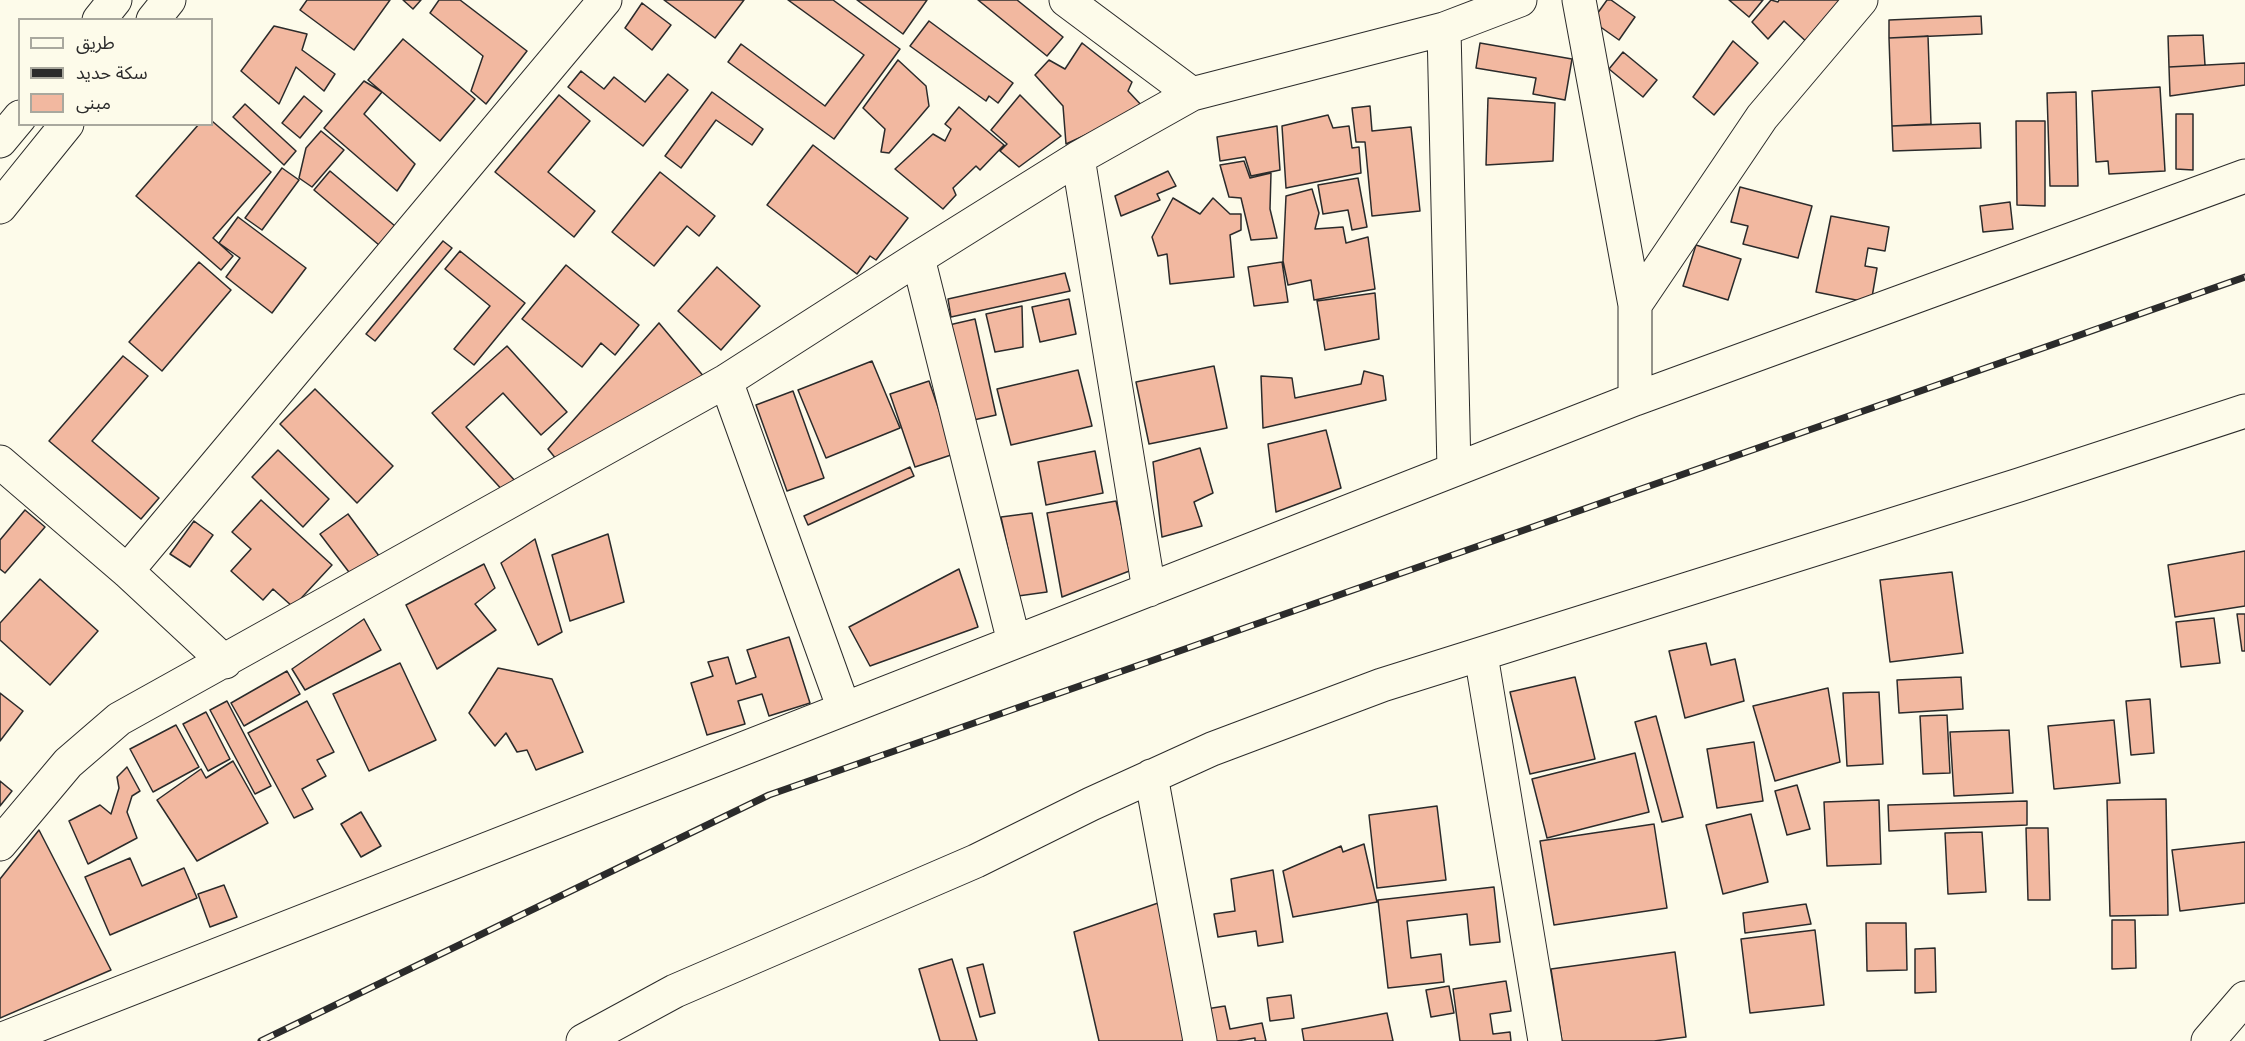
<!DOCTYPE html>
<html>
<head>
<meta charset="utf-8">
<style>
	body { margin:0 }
	#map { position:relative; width:2245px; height:1041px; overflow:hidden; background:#fdfbea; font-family:Raleway,"Noto Sans Arabic",sans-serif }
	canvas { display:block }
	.legend { position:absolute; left:18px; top:18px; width:195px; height:108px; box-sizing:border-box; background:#fdfbea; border:2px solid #a9a89e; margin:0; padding:8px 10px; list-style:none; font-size:18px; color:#2b2b2b }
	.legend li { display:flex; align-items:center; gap:12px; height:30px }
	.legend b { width:30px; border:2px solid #a9a89e }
</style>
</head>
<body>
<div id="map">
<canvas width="2245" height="1041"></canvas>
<ul class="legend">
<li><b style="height:8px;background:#fdfbea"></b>طريق</li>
<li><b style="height:8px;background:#2b2b2b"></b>سكة حديد</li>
<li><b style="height:16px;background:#f2b8a0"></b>مبنى</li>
</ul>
</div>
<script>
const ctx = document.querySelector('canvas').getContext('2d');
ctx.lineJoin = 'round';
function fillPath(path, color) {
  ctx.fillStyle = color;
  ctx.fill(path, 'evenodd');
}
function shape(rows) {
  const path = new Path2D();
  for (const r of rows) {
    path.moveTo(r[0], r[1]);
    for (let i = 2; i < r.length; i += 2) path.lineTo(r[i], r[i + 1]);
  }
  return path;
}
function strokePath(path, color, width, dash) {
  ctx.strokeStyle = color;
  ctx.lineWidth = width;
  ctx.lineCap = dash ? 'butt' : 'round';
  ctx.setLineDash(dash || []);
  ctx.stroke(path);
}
const building = shape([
	[307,0,390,0,354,50,300,10,307,0],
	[403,0,421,0,413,9,403,0],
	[439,0,460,0,527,51,486,104,471,91,483,56,430,13,439,0],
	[664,0,744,0,715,38,664,0],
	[788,0,833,0,900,49,834,139,728,62,741,44,825,106,864,55,788,0],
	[857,0,927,0,903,34,857,0],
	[978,0,1017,0,1063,37,1047,56,978,0],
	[1607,0,1611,0,1635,17,1619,40,1592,21,1607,0],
	[1729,0,1763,0,1749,17,1729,0],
	[1771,0,1778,2,1779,0,1844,0,1810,45,1784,21,1768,39,1752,22,1771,0],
	[642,3,671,25,652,50,625,28,642,3],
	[1981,16,1982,34,1889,38,1889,20,1981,16],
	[929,21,1013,83,998,103,989,96,986,101,910,46,929,21],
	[274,26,307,34,302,50,335,74,324,91,296,67,279,104,241,71,274,26],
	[2203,35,2205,65,2169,67,2168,36,2203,35],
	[1928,36,1931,124,1892,126,1889,38,1928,36],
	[403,39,475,99,440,141,368,80,403,39],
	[1733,41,1758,63,1714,115,1693,97,1733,41],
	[1082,43,1132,82,1128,91,1144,108,1066,144,1063,106,1035,75,1049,60,1065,69,1082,43],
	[1480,43,1572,59,1565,100,1533,94,1536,78,1476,68,1480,43],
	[1623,52,1657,80,1643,97,1609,69,1623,52],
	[898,60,926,86,929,106,889,153,881,152,885,129,863,108,898,60],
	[2245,63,2245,85,2170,96,2169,67,2245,63],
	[581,71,604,89,614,77,645,102,668,74,688,90,643,146,568,87,581,71],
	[364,81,382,92,364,114,415,164,397,191,324,128,364,81],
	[2160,87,2165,171,2109,174,2108,161,2096,162,2092,91,2160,87],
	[712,92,763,129,752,145,716,120,681,168,665,156,712,92],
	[2076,92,2078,186,2050,186,2047,93,2076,92],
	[559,95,590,121,548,172,595,211,574,237,495,172,559,95],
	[1020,95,1061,136,1019,167,1000,151,1007,144,991,130,1020,95],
	[304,96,322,111,300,138,282,123,304,96],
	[1488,98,1555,103,1553,161,1486,165,1488,98],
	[245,104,296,151,284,165,233,117,245,104],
	[1370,106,1372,131,1411,127,1420,211,1372,216,1365,142,1356,142,1352,108,1370,106],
	[959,107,1004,145,980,170,976,166,953,188,956,195,943,209,895,169,933,134,945,141,951,129,945,124,959,107],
	[2176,114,2193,114,2193,170,2176,169,2176,114],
	[1328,115,1333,128,1349,126,1352,148,1359,147,1361,173,1286,188,1282,126,1328,115],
	[212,121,271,172,213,238,233,256,221,270,136,196,199,124,212,124,212,121],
	[2016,121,2045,121,2045,206,2017,205,2016,121],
	[1980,123,1981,148,1893,151,1892,126,1980,123],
	[1277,126,1280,170,1251,176,1245,157,1220,161,1217,137,1277,126],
	[321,131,344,150,312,187,299,178,306,148,321,131],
	[813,145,908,218,876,260,870,256,857,274,767,205,813,145],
	[1244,161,1250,178,1271,173,1270,209,1277,238,1251,240,1241,198,1229,197,1220,165,1244,161],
	[282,168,299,180,262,230,245,218,282,168],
	[330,171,395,226,379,245,314,190,330,171],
	[1168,171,1176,186,1157,194,1160,200,1121,216,1115,196,1168,171],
	[660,172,715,216,699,236,687,226,654,266,612,232,660,172],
	[1358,178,1367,227,1352,230,1348,210,1323,214,1318,185,1358,178],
	[1740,187,1812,206,1798,258,1743,244,1748,226,1731,222,1740,187],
	[1312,189,1319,213,1315,229,1343,227,1346,243,1368,237,1375,289,1314,300,1311,280,1288,285,1283,261,1286,196,1312,189],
	[1173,198,1200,214,1213,198,1230,214,1241,214,1241,230,1230,235,1234,277,1170,284,1167,254,1158,256,1152,237,1173,198],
	[2010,202,2013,229,1983,232,1980,206,2010,202],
	[1831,216,1889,227,1885,251,1868,248,1865,266,1877,268,1871,303,1816,292,1831,216],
	[238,217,306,268,272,313,226,277,240,258,219,243,238,217],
	[443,241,452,248,375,341,366,334,443,241],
	[1696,245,1741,259,1728,300,1683,286,1696,245],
	[460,251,525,303,474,365,454,349,490,306,445,269,460,251],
	[199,262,231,290,162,371,129,342,199,262],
	[1282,262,1288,302,1254,306,1248,267,1282,262],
	[566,265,639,325,615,355,601,343,582,367,522,319,566,265],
	[717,267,760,306,721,350,678,311,717,267],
	[1065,273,1070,291,951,317,948,299,1065,273],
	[1375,293,1379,339,1325,350,1317,301,1375,293],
	[1069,299,1076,334,1040,342,1032,307,1069,299],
	[1022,306,1023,347,995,352,986,314,1022,306],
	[975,319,996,415,969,421,949,325,975,319],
	[659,323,705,378,561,465,548,449,659,323],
	[507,346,567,412,541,435,503,393,466,427,517,483,505,493,432,413,507,346],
	[123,356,148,376,92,441,159,498,141,519,49,441,123,356],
	[872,361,900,428,826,458,798,390,872,361],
	[1214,366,1227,428,1149,444,1136,382,1214,366],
	[1078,370,1092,426,1011,445,997,389,1078,370],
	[1364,371,1383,376,1386,400,1263,428,1261,376,1292,378,1295,398,1361,384,1364,371],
	[929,381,954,454,915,467,890,394,929,381],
	[315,389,393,466,357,503,280,424,315,389],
	[793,391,824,478,787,491,756,405,793,391],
	[1326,430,1341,488,1276,512,1268,444,1326,430],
	[1200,448,1213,493,1194,502,1202,526,1162,537,1153,462,1200,448],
	[278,450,329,499,303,527,252,477,278,450],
	[1095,451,1103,493,1046,505,1038,462,1095,451],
	[910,467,914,476,808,525,804,516,910,467],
	[261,500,332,565,293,607,273,589,263,600,231,571,251,549,232,532,261,500],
	[1116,501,1132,570,1062,597,1047,513,1116,501],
	[25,510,45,527,5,573,0,569,0,540,25,510],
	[1032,513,1047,592,1018,596,1001,517,1032,513],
	[348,514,385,564,358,584,320,534,348,514],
	[194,521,213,535,190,567,170,554,194,521],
	[608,534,624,602,570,621,552,555,608,534],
	[535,539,562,632,538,645,501,563,535,539],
	[2245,551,2245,606,2175,617,2168,565,2245,551],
	[484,564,495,588,475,604,496,630,437,669,406,605,484,564],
	[959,569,978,627,870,666,849,627,959,569],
	[1952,572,1963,653,1890,662,1880,580,1952,572],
	[40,579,98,631,50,685,0,640,0,623,40,579],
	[2237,614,2245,614,2245,651,2242,651,2237,614],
	[2214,618,2220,663,2181,667,2176,622,2214,618],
	[364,619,381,650,305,690,292,669,364,619],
	[789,637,810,703,769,716,762,694,738,701,745,724,707,735,691,683,713,676,708,662,728,657,736,684,756,677,747,650,789,637],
	[1706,643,1711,665,1735,659,1744,701,1685,718,1669,651,1706,643],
	[400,663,436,740,369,771,333,694,400,663],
	[498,668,552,679,583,752,536,770,527,750,517,752,506,733,495,746,469,713,498,668],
	[287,671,300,694,244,726,231,703,287,671],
	[1575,677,1595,759,1530,774,1510,692,1575,677],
	[1961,677,1963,709,1899,713,1897,680,1961,677],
	[1828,688,1840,762,1775,781,1753,706,1828,688],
	[1879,692,1883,764,1847,766,1843,693,1879,692],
	[0,693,23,711,0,741,0,693],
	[2150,699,2154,753,2131,755,2126,701,2150,699],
	[227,701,271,786,255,794,210,710,227,701],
	[307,701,334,752,317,760,326,776,302,789,313,809,294,818,248,733,307,701],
	[206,712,230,759,208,771,183,724,206,712],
	[1947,715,1950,773,1923,774,1920,716,1947,715],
	[1656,716,1683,817,1662,822,1635,722,1656,716],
	[2114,720,2120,783,2054,789,2048,726,2114,720],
	[176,725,199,767,153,792,130,749,176,725],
	[2009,730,2013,793,1954,796,1950,732,2009,730],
	[1754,742,1763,801,1717,808,1707,749,1754,742],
	[1635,753,1649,812,1547,838,1532,779,1635,753],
	[233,761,268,823,197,861,157,800,201,769,206,778,233,761],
	[127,767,140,791,132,796,127,812,137,838,88,864,69,821,100,805,111,814,119,788,117,777,127,767],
	[0,781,12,791,0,806,0,781],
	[1797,785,1810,829,1787,835,1775,791,1797,785],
	[2166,799,2168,915,2110,916,2107,800,2166,799],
	[1879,800,1881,864,1827,866,1824,802,1879,800],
	[2027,801,2027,825,1889,831,1888,805,2027,801],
	[1437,806,1446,880,1377,888,1369,815,1437,806],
	[361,812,381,846,361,857,341,824,361,812],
	[1751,814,1768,882,1723,894,1706,825,1751,814],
	[1654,824,1667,908,1554,925,1540,841,1654,824],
	[2026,828,2048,828,2050,900,2028,900,2026,828],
	[39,830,111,970,0,1018,0,879,39,830],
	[1982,832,1986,892,1948,894,1945,833,1982,832],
	[2245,842,2245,903,2180,911,2172,850,2245,842],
	[1364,844,1377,902,1293,917,1283,871,1341,846,1343,852,1364,844],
	[130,858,142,886,184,868,197,898,110,935,85,877,130,858],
	[1273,870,1283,942,1258,946,1256,931,1218,937,1214,914,1235,911,1231,879,1273,870],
	[224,885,237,917,210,927,198,894,224,885],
	[1494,887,1500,942,1470,945,1467,914,1407,921,1411,958,1441,954,1444,982,1388,988,1378,900,1494,887],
	[1161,902,1190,1041,1099,1041,1074,932,1161,902],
	[1806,904,1811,924,1745,933,1743,913,1806,904],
	[2112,920,2135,920,2136,968,2112,969,2112,920],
	[1866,923,1906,923,1907,970,1867,971,1866,923],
	[1815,930,1824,1005,1750,1013,1741,939,1815,930],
	[1935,948,1936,992,1915,993,1915,949,1935,948],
	[1675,952,1686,1037,1654,1041,1562,1041,1551,969,1675,952],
	[952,959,977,1041,940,1041,919,969,952,959],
	[983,964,995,1013,980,1017,967,968,983,964],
	[1506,981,1511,1011,1490,1014,1493,1034,1510,1032,1511,1041,1460,1041,1453,989,1506,981],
	[1449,986,1454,1013,1431,1017,1426,990,1449,986],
	[1291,995,1294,1018,1270,1021,1267,998,1291,995],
	[1225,1006,1230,1029,1262,1023,1266,1041,1255,1041,1255,1038,1237,1041,1206,1041,1200,1010,1225,1006],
	[1387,1013,1393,1041,1304,1041,1302,1029,1387,1013]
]);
fillPath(building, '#f2b8a0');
strokePath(building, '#2b2b2b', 1.5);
const minor = shape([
	[1066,0,1192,94],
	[1579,0,1635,305,1635,399],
	[1444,29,1454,470],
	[1078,158,1149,590],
	[918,258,1014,642],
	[1635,305,1762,117,1861,0],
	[726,381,844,709],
	[0,462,127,571,225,662],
	[127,571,605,0],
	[1481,655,1545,1041],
	[1151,776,1200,1041],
	[0,844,68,763,119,719,726,381,918,258,1078,158,1192,94,1444,29,1520,0],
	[0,1040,1635,399,2245,176],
	[583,1041,675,991,976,861,1091,804,1212,749,1382,685,2019,485,2245,411],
	[2208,1041,2245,998]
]);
const primary = shape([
	[99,20,115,0],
	[153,20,169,0],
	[0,141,20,117],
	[0,207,67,124]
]);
strokePath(minor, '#2b2b2b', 35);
strokePath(primary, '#2b2b2b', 35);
strokePath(minor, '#fdfbea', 33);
strokePath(primary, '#fdfbea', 33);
const rail = shape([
	[261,1041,769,795,2245,277]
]);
strokePath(rail, '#2b2b2b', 7);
strokePath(rail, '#fdfbea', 4.5, [14]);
</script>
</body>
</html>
